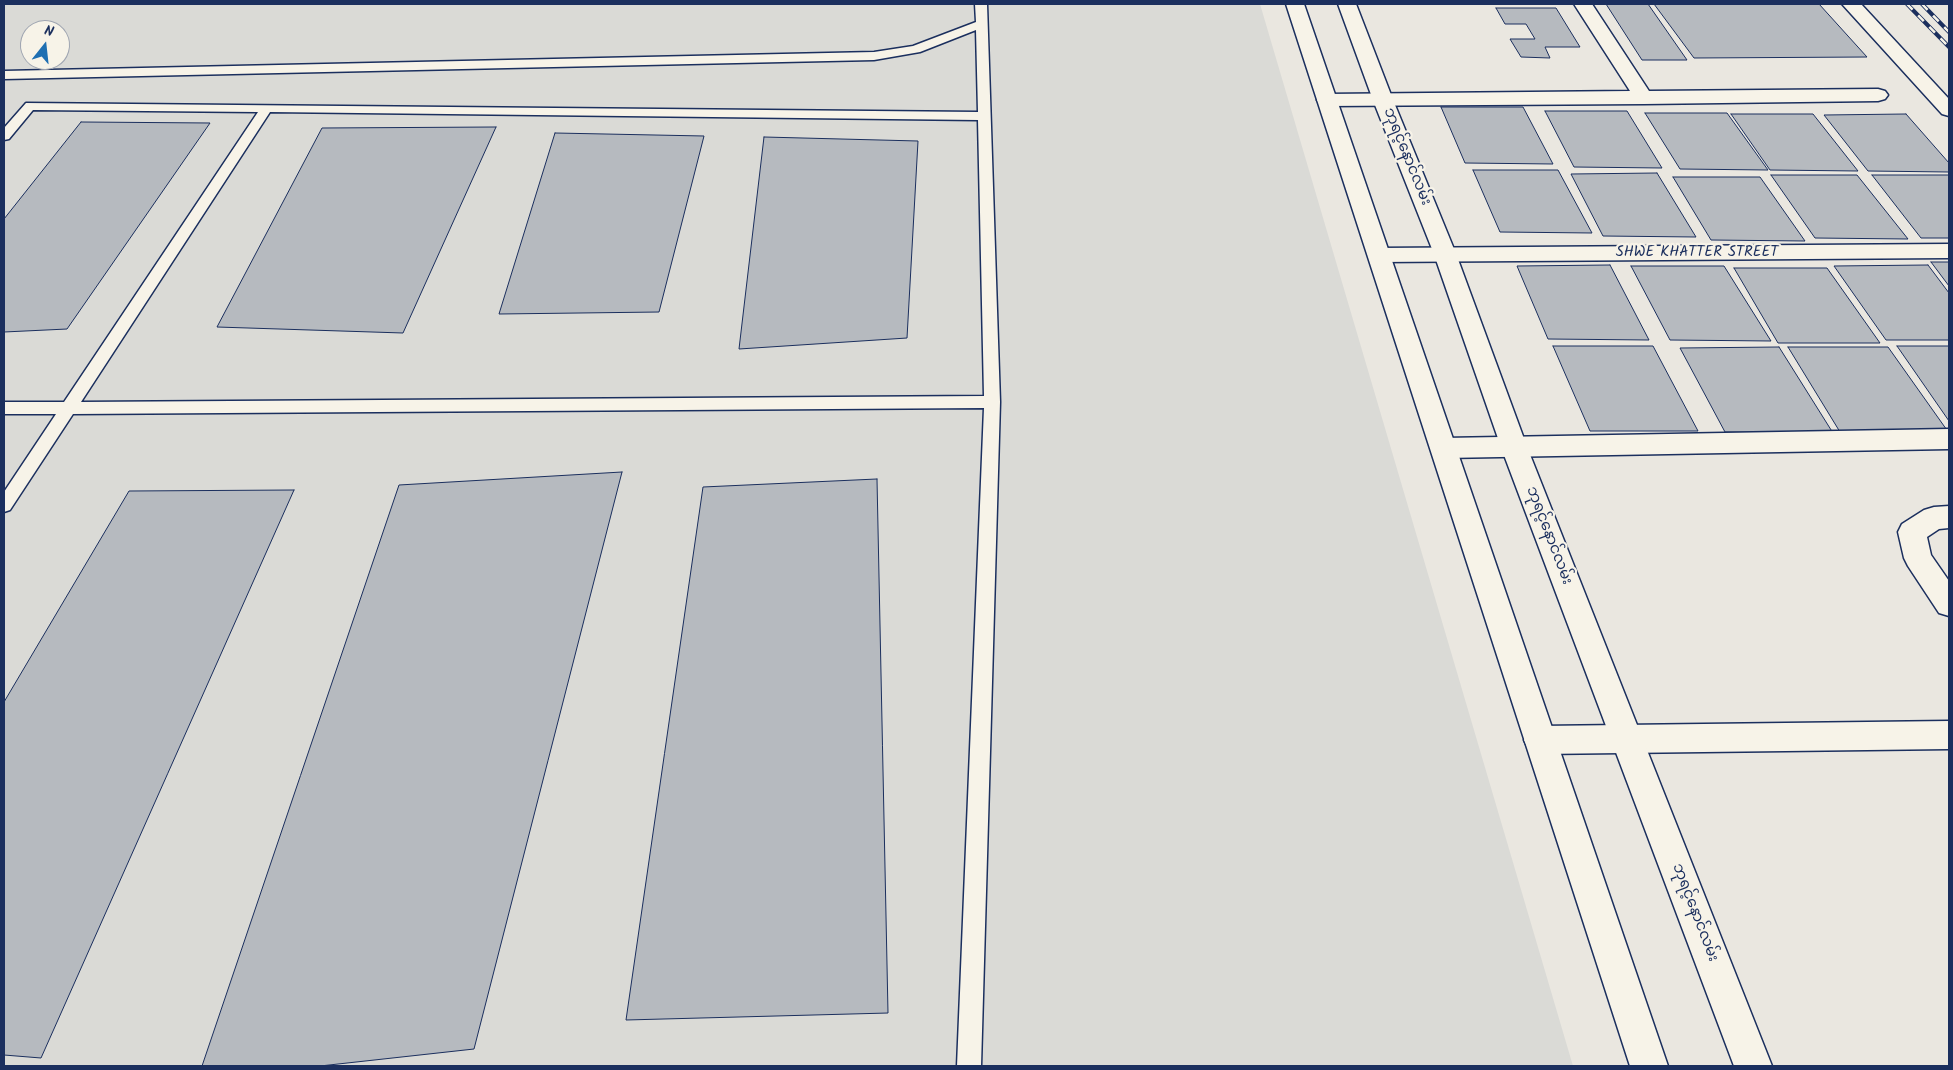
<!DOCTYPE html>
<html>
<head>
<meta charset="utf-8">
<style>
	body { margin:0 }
	#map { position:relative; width:1953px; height:1070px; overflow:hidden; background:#eae7e0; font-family:Kalam,sans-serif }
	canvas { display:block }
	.frame { position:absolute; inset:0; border:5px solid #1b2f5e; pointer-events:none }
	.north { position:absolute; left:20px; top:20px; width:50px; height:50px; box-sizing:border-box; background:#f7f3e8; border:1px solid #9fa5b1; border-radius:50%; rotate:16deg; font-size:14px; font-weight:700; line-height:20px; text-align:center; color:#1b2f5e }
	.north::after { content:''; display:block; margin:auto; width:18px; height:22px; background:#1f6fb2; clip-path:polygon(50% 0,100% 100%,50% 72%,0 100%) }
</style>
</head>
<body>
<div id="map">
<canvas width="1953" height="1070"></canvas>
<div class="frame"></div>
<div class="north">N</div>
</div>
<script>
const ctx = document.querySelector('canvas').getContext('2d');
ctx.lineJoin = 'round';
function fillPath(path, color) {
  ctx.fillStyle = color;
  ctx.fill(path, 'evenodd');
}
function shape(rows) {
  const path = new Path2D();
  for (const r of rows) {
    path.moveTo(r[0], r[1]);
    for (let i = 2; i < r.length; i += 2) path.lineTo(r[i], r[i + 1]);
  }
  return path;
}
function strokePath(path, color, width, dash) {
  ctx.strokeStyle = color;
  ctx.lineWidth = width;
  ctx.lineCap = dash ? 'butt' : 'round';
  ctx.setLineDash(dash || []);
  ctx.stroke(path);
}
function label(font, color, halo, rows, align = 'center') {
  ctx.font = font + ' Kalam,"Noto Sans Myanmar",sans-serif';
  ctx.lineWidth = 4.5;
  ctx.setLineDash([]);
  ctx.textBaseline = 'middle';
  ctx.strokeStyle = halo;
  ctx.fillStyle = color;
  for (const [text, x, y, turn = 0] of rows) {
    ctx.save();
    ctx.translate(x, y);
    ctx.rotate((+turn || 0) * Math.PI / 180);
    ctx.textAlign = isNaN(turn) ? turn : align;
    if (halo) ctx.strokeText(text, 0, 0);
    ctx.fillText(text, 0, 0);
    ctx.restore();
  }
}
fillPath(shape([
	[4,4,1260,4,1573,1066,4,1066],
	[30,30,60,30,60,60,30,60]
]), '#dadad6');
const building = shape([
	[1606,4,1648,4,1687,60,1642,60,1606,4],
	[1654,4,1819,4,1867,57,1694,58,1654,4],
	[1496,8,1556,8,1580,47,1545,47,1550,58,1521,57,1510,39,1535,39,1526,24,1505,24,1496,8],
	[1441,107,1523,107,1553,164,1465,163,1441,107],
	[1545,111,1627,111,1662,168,1574,167,1545,111],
	[1645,113,1727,113,1768,170,1680,169,1645,113],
	[1731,114,1813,114,1858,171,1770,170,1731,114],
	[1906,114,1949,163,1949,172,1868,171,1824,115,1906,114],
	[81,122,210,123,67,329,4,332,4,219,81,122],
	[496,127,403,333,217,327,322,128,496,127],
	[555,133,704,136,659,312,499,314,555,133],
	[764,137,918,141,907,338,739,349,764,137],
	[1473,170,1558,170,1592,233,1500,232,1473,170],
	[1657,173,1696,237,1603,236,1571,174,1657,173],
	[1771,175,1857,175,1908,239,1815,238,1771,175],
	[1872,175,1949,175,1949,238,1921,238,1872,175],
	[1673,177,1760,177,1805,241,1711,240,1673,177],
	[1931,262,1949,262,1949,286,1931,262],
	[1610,265,1649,340,1548,339,1517,266,1610,265],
	[1928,265,1949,293,1949,340,1886,340,1834,266,1928,265],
	[1631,266,1724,266,1771,341,1670,340,1631,266],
	[1734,268,1827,268,1880,343,1778,343,1734,268],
	[1553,346,1653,346,1698,431,1590,431,1553,346],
	[1897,346,1949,346,1949,421,1897,346],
	[1779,347,1833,433,1725,432,1680,348,1779,347],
	[1788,347,1888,347,1949,433,1840,432,1788,347],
	[622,472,474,1049,320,1066,202,1066,399,485,622,472],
	[877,479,888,1013,626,1020,703,487,877,479],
	[294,490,41,1058,4,1055,4,702,129,491,294,490]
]);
fillPath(building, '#b6babf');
strokePath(building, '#1b2f5e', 1);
const lane = shape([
	[975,4,987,4,1000,402,981,1066,957,1066,984,408,73,414,10,510,4,512,4,492,56,414,4,414,4,402,64,402,258,112,33,110,9,139,4,140,4,128,26,103,978,112,976,30,920,52,874,60,4,79,4,71,874,52,913,46,976,22,975,4],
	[270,112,978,120,984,396,81,402,270,112]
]);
const street = shape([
	[1574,4,1592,4,1649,91,1878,89,1885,91,1888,95,1885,99,1878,101,1644,104,1327,106,1320,104,1317,100,1320,96,1327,94,1630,91,1574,4],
	[1842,4,1861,4,1949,99,1949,116,1942,114,1842,4],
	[1949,244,1949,258,1379,262,1371,260,1368,255,1371,250,1379,248,1949,244],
	[1949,429,1949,449,1444,458,1435,455,1431,448,1435,441,1444,438,1949,429],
	[1949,506,1949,528,1939,529,1927,537,1931,555,1949,581,1949,616,1939,613,1908,566,1904,558,1898,532,1902,524,1924,510,1934,507,1949,506],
	[1949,721,1949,749,1540,754,1529,750,1524,740,1529,730,1540,726,1949,721]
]);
const primary = shape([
	[1286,4,1304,4,1668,1066,1630,1066,1286,4],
	[1338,4,1356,4,1393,100,1456,254,1527,447,1772,1066,1734,1066,1501,447,1434,254,1373,100,1338,4]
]);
strokePath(lane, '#1b2f5e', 3);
strokePath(street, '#1b2f5e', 3);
strokePath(primary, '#1b2f5e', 3);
fillPath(lane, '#f7f3e8');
fillPath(street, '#f7f3e8');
fillPath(primary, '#f7f3e8');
const rail = shape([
	[1907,4,1949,47],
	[1922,4,1949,32]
]);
strokePath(rail, '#1b2f5e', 4);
strokePath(rail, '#f7f3e8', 2.5, [8]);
label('15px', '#1b2f5e', '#f7f3e8', [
	["ဘုရင့်နောင်လမ်း",1406,157,68],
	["SHWE KHATTER STREET",1697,253],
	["ဘုရင့်နောင်လမ်း",1548,536,69],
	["ဘုရင့်နောင်လမ်း",1694,913,69]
]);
</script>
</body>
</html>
